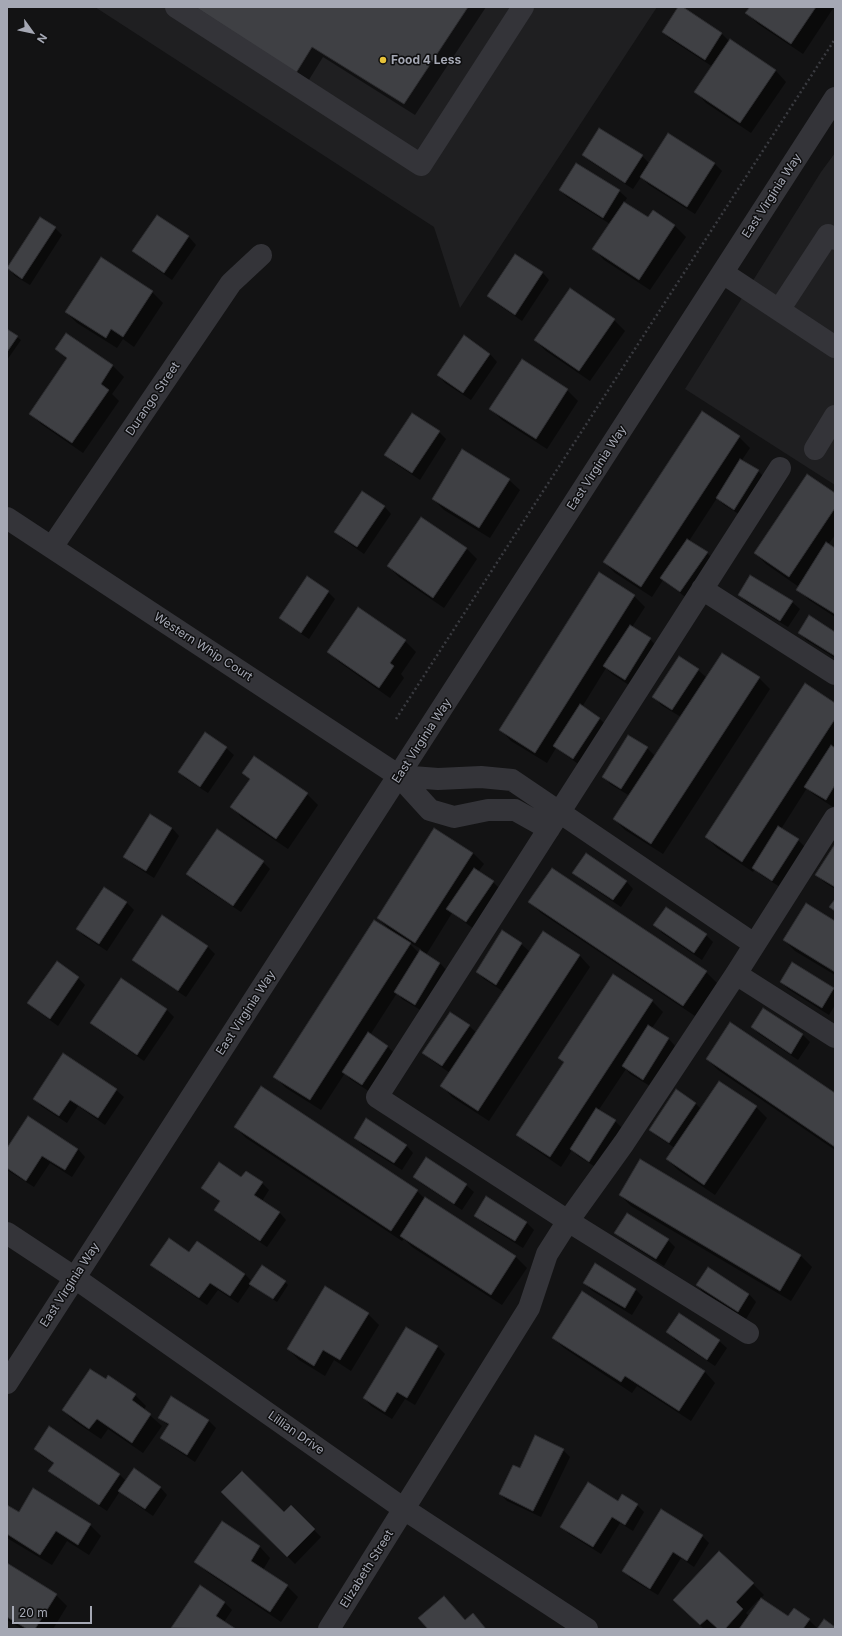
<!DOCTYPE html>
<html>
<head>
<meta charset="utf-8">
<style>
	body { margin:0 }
	#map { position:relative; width:842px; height:1636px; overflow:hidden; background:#131314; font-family:Inter,sans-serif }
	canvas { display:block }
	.frame { position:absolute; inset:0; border:8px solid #a5a8b4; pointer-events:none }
	.north { position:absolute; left:12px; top:12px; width:40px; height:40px; -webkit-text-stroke:3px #0e0e0f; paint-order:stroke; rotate:123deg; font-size:11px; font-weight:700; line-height:16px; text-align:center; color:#a5a8b4 }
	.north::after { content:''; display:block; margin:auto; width:14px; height:18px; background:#a5a8b4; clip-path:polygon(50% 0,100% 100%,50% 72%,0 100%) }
	.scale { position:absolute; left:12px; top:1606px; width:80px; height:18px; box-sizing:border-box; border:2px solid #a5a8b4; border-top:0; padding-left:5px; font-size:12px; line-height:14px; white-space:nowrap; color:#a5a8b4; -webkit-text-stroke:3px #0e0e0f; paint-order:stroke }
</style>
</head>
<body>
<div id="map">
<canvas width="842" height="1636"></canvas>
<div class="frame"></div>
<div class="north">N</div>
<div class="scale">20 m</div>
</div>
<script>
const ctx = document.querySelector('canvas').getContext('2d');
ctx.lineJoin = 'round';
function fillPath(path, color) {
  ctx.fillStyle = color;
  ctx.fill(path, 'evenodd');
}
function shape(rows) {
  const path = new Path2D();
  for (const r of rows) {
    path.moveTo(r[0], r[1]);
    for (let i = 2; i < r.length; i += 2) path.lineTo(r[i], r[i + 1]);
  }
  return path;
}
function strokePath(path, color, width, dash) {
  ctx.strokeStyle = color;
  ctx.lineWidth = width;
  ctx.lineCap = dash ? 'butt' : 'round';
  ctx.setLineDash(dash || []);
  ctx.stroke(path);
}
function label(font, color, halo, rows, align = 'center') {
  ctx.font = font + ' Inter,sans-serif';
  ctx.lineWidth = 3;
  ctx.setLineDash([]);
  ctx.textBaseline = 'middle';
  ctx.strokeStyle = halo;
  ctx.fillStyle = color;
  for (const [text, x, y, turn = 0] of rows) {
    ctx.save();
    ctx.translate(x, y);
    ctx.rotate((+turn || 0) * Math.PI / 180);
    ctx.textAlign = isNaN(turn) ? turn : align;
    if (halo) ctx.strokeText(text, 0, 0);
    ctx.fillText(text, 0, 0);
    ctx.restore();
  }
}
fillPath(shape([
	[95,7,657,7,460,308,434,227],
	[835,153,835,485,685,389,821,172]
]), '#1f1f21');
fillPath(shape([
	[191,7,486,7,415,115,323,57,307,83],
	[679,7,681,7,722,34,730,42,731,40,776,71,786,82,751,133,706,103,696,92,713,67,670,39,663,32],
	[751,7,834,7,803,54,758,24,747,13],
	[668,135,715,164,722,171,695,214,649,185,641,177,633,189,591,162,583,155,642,156,650,164],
	[560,190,619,191,627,198,624,203,648,219,653,211,675,226,686,237,650,290,604,260,594,249,610,224,567,197],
	[158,216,189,237,196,245,172,280,141,258,134,251],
	[55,228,62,235,30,285,15,276,8,268],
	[542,272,549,280,522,321,496,303,488,296],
	[152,292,163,303,134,347,123,339,117,348,77,323,66,312],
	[614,320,625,331,590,381,546,351,535,340],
	[7,330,21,340,7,360],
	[67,334,113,366,124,377,112,394,119,401,83,453,41,424,30,413,67,360,57,349],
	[465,337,490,354,497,362,471,400,445,383,438,375],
	[567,390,578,401,547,449,502,420,491,409],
	[439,432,446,439,420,480,393,462,386,455],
	[739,437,750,448,742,460,758,471,765,478,742,516,724,505,717,498,689,541,707,553,714,560,688,599,663,580,652,597,615,573,604,562],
	[509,480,520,490,490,538,444,510,433,499],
	[835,494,835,535,828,545,835,549,835,617,809,600,798,589,799,587,766,564,755,553],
	[384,506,391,514,364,554,343,539,335,532],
	[466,548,477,559,444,608,399,577,388,566],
	[328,592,335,599,309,639,288,625,281,618],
	[739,594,792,602,800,609,788,627,746,602],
	[634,596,645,607,632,627,650,639,657,647,632,687,612,674,606,668,582,707,600,719,607,726,581,766,556,748,547,763,511,741,501,730],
	[799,632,835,633,835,658,806,640],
	[405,641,416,652,401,674,404,678,390,698,339,662,328,651],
	[698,670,707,678,759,678,770,689,663,854,625,830,614,819,630,796,610,784,603,776,647,748,655,756,681,717,661,705,654,697],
	[835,704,835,746,834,748,835,749,835,804,833,807,813,794,807,788,781,829,798,840,805,847,780,887,761,875,755,869,753,872,717,848,706,837],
	[226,748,234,755,208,793,186,779,179,772],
	[243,773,307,794,318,805,288,849,242,818,232,807,250,780],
	[150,815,172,828,179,836,154,878,132,864,125,857],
	[435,829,473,853,484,864,478,872,493,882,500,889,474,929,452,913,426,955,440,963,447,971,422,1011,402,999,397,993,370,1035,388,1047,395,1054,370,1092,350,1079,345,1073,321,1110,286,1088,275,1077,390,930,378,918],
	[409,942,421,949,419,953,409,943],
	[835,846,835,889,824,882,816,874],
	[263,862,270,869,241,912,195,882,188,874],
	[552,869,706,972,717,983,695,1016,541,913,530,902],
	[574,873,626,881,633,889,621,907,581,880],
	[126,902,134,910,107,951,84,936,77,929],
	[162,916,208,947,215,954,186,997,141,967,133,960],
	[835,922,835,975,795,951,784,940],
	[655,925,706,935,713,942,702,960,662,933],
	[544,932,580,956,590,967,489,1121,452,1097,442,1086,450,1073,431,1060,424,1053,469,1026,477,1033,504,992,484,979,477,972,521,944,529,951,520,965,521,966],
	[78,978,85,985,58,1026,36,1010,28,1003],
	[122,979,167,1010,174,1017,144,1061,99,1030,91,1023],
	[781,982,833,989,835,991,835,1005,829,1015,788,989],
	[652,1001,663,1012,652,1028,668,1038,675,1046,650,1086,630,1074,626,1069,598,1111,615,1121,622,1128,597,1168,578,1156,572,1150,561,1167,529,1145,518,1135,565,1063],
	[763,1009,803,1035,810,1042,798,1060,759,1034,752,1027],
	[64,1055,116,1090,124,1097,105,1125,78,1106,67,1123,41,1106,34,1098],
	[707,1059,835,1095,835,1150,718,1070],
	[719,1082,756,1107,767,1118,715,1195,678,1170,667,1159,675,1148,658,1137,650,1130,695,1103,701,1109],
	[261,1088,417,1191,425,1199,516,1257,527,1268,502,1305,412,1247,404,1239,402,1241,246,1138,235,1127],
	[28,1117,78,1149,85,1157,72,1177,50,1163,34,1187,7,1170,7,1150],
	[355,1137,406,1145,413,1153,402,1170,362,1145],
	[641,1161,801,1256,812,1267,791,1301,631,1206,620,1195],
	[414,1177,466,1185,474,1192,462,1210,422,1184],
	[241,1179,262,1183,269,1190,262,1201,279,1212,286,1220,267,1247,223,1217,216,1210,221,1203,202,1188],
	[487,1197,527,1223,534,1230,523,1248,483,1223,475,1215],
	[616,1233,668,1240,675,1247,664,1266,623,1240],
	[190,1253,245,1274,252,1282,285,1282,288,1285,277,1302,251,1284,238,1303,218,1290,207,1305,159,1272,152,1265],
	[595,1265,636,1290,643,1297,632,1315,591,1290,584,1282],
	[708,1269,749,1294,756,1302,746,1319,704,1293,697,1285],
	[368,1314,379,1325,351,1371,334,1360,325,1376,299,1360,288,1349],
	[407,1328,438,1347,445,1354,415,1405,405,1399,392,1419,371,1406,364,1398],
	[668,1332,719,1341,727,1348,715,1366,675,1340],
	[553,1338,705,1372,715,1383,691,1421,637,1386,632,1393,564,1348],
	[109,1377,135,1395,146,1406,144,1410,162,1426,143,1453,108,1429,101,1439,74,1421,63,1410,106,1381],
	[159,1418,208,1420,216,1428,195,1462,169,1445,162,1438,169,1426],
	[35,1449,119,1474,126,1481,160,1487,167,1495,153,1516,127,1498,120,1491,107,1511,57,1478,50,1471,54,1464,42,1456],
	[563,1450,570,1457,541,1517,507,1501,500,1494,520,1470],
	[223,1492,284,1514,291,1507,321,1537,295,1564],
	[618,1502,637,1505,644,1512,633,1531,620,1523,601,1554,569,1534,561,1526],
	[7,1506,19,1513,90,1525,101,1536,89,1555,67,1541,52,1565,7,1538],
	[222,1522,260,1547,270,1558,263,1570,287,1586,298,1597,281,1622,207,1572,196,1561],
	[702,1536,709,1543,694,1567,681,1558,658,1595,631,1579,624,1571],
	[7,1565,56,1595,67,1606,53,1629,22,1629,7,1620],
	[753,1584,764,1595,760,1599,788,1618,794,1610,809,1620,818,1629,835,1628,835,1629,704,1629,685,1611],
	[758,1600,760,1601,749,1616,746,1613],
	[200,1586,225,1603,232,1610,224,1622,234,1629,172,1628]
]), '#0007');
const building = shape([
	[195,7,468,7,404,104,312,47,296,73,195,7],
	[678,7,683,7,722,33,705,60,662,32,678,7],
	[750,7,816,7,791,44,745,13,750,7],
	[730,39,776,70,740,123,694,92,730,39],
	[599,128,643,155,625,183,582,155,599,128],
	[668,133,715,163,687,207,640,177,668,133],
	[576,163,620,190,603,218,559,190,576,163],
	[624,202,648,217,653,210,675,225,639,280,592,249,624,202],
	[157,215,189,236,164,273,132,251,157,215],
	[40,217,56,227,22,279,7,268,40,217],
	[515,254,543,272,515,315,487,296,515,254],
	[101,257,153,291,123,337,111,329,106,338,65,312,101,257],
	[570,288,615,319,579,371,534,340,570,288],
	[7,329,18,336,7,352,7,329],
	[66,333,113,365,101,384,109,390,72,443,29,414,67,358,55,349,66,333],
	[464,335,490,354,463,393,437,375,464,335],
	[522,359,568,389,536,439,489,409,522,359],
	[702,411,740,436,641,587,603,562,702,411],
	[412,413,440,431,412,473,384,455,412,413],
	[462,449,510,479,479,528,432,499,462,449],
	[740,459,759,470,734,510,716,498,740,459],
	[807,474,835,493,835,508,789,577,754,553,807,474],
	[362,491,385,506,357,547,334,532,362,491],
	[421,517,467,548,433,598,387,566,421,517],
	[687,539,708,552,680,592,660,578,687,539],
	[826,542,835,548,835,614,796,590,826,542],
	[599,572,635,595,535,753,499,730,599,572],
	[750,575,793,601,780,621,738,595,750,575],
	[307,576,329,591,301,633,279,618,307,576],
	[358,607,406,640,390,663,394,666,379,688,327,652,358,607],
	[809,615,835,632,835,656,798,633,809,615],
	[630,625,651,638,625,680,603,666,630,625],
	[722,653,760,677,651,844,613,819,722,653],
	[679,656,699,669,672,710,652,697,679,656],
	[805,683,835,703,835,719,742,862,705,837,805,683],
	[580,704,600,718,573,759,553,746,580,704],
	[205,732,227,747,200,787,178,772,205,732],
	[628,735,648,747,621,789,602,777,628,735],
	[831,745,835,748,835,785,826,800,804,787,831,745],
	[254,756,308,793,276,839,230,807,250,779,242,773,254,756],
	[150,814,172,828,146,871,123,857,150,814],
	[778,826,799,839,772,881,752,868,778,826],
	[434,828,473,853,415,943,377,918,434,828],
	[217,829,264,861,233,906,186,874,217,829],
	[835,844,835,887,815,875,835,844],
	[586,853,627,881,613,900,572,873,586,853],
	[474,868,494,881,466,922,446,909,474,868],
	[552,868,707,971,683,1006,528,902,552,868],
	[104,887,127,902,99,944,76,929,104,887],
	[835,899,835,911,829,907,835,899],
	[806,903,835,921,835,972,783,940,806,903],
	[666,907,707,934,694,953,653,925,666,907],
	[162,915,208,946,178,991,132,960,162,915],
	[374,920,411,943,310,1100,273,1077,374,920],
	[502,930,522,943,496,985,476,972,502,930],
	[543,931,580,955,478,1111,440,1086,543,931],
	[420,950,440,963,415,1005,394,992,420,950],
	[57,961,79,977,50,1019,27,1003,57,961],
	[792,962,834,988,822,1008,780,982,792,962],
	[613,974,653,1000,550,1157,516,1135,564,1062,558,1058,613,974],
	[121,978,167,1009,137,1055,90,1023,121,978],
	[763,1008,803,1034,791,1054,751,1027,763,1008],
	[450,1012,470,1025,442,1066,422,1053,450,1012],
	[730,1022,835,1093,835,1147,706,1059,730,1022],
	[648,1025,669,1038,643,1080,622,1066,648,1025],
	[368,1032,388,1046,362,1085,342,1072,368,1032],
	[63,1053,117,1089,98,1118,70,1100,59,1116,33,1099,63,1053],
	[719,1081,757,1106,704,1185,666,1159,719,1081],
	[261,1086,418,1190,391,1231,234,1127,261,1086],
	[676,1089,696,1103,669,1143,649,1130,676,1089],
	[596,1108,616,1120,589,1162,570,1149,596,1108],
	[28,1116,78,1149,65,1170,42,1156,26,1181,7,1168,7,1148,28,1116],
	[366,1118,407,1145,394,1163,354,1138,366,1118],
	[426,1157,467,1184,454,1204,413,1177,426,1157],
	[640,1159,801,1255,780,1291,619,1195,640,1159],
	[219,1162,241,1177,246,1171,263,1182,254,1195,280,1212,260,1241,214,1210,220,1201,201,1188,219,1162],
	[486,1196,527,1222,515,1241,474,1216,486,1196],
	[425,1197,516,1256,491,1295,400,1236,425,1197],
	[627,1213,669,1239,656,1259,614,1233,627,1213],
	[169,1238,189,1252,197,1241,245,1274,230,1296,210,1283,199,1298,150,1265,169,1238],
	[595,1263,636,1289,625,1308,583,1283,595,1263],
	[262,1265,286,1281,273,1299,249,1284,262,1265],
	[708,1267,749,1294,738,1312,696,1285,708,1267],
	[325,1286,369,1313,340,1360,323,1350,314,1366,287,1349,325,1286],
	[582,1291,705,1371,679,1411,625,1376,621,1382,552,1338,582,1291],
	[679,1313,720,1340,707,1360,666,1332,679,1313],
	[406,1327,438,1346,407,1398,397,1392,385,1412,363,1398,406,1327],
	[90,1369,106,1379,108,1375,136,1394,132,1400,151,1414,132,1443,97,1419,89,1429,62,1410,90,1369],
	[171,1396,209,1420,187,1455,160,1438,169,1424,158,1418,171,1396],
	[49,1426,120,1474,99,1505,48,1471,54,1463,34,1449,49,1426],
	[535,1435,564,1449,533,1511,499,1494,513,1465,520,1468,535,1435],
	[134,1468,161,1487,145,1509,118,1491,134,1468],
	[242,1471,284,1512,291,1505,315,1529,287,1557,221,1492,242,1471],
	[588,1482,618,1501,622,1494,638,1504,625,1525,612,1517,593,1547,560,1527,588,1482],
	[33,1488,91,1524,78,1545,56,1531,40,1555,7,1534,7,1505,19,1512,33,1488],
	[661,1509,703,1535,687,1561,673,1552,650,1589,622,1571,661,1509],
	[222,1521,260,1546,251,1561,288,1585,270,1612,194,1562,222,1521],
	[719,1551,754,1583,736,1602,743,1609,725,1629,718,1629,707,1619,700,1625,673,1600,719,1551],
	[7,1563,57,1594,35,1629,27,1629,7,1617,7,1563],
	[200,1585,225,1602,216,1616,236,1629,171,1628,200,1585],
	[444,1596,465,1620,473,1613,486,1629,428,1629,418,1618,444,1596],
	[761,1598,788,1616,794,1608,810,1619,803,1629,739,1629,761,1598],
	[824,1619,835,1627,835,1629,817,1629,824,1619]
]);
fillPath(building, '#3f4044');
strokePath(building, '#2d2d30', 1);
strokePath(shape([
	[396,719,835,39]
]), '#3a3b40', 2.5, [2, 3]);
strokePath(shape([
	[176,7,421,165,523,7],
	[723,273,835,347],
	[779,310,828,235,835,239],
	[815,449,835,416],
	[7,518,399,776,430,810,454,817,488,810,515,810,549,829],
	[52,547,231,283,261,255],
	[702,589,835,674],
	[399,776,438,779,481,777,512,780,754,944],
	[736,974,835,1037],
	[7,1233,75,1278,404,1509,587,1629],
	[748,1333,568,1221,377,1097,780,468],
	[7,1383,835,98],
	[329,1629,529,1308,547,1254,568,1221,624,1143,736,974,835,818]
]), '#343439', 22);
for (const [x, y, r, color] of [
	[383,60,4,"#e6c239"]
]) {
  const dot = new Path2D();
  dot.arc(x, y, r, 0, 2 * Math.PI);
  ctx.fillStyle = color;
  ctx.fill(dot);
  strokePath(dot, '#0e0e0f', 1.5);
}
label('bold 12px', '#a5a8b4', '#0e0e0f', [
	["Food 4 Less",391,60]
], 'left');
label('12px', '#a5a8b4', '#0e0e0f', [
	["East Virginia Way",772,196,-57],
	["Durango Street",153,399,-56],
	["East Virginia Way",597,468,-57],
	["Western Whip Court",203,647,33],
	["East Virginia Way",422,741,-57],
	["East Virginia Way",246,1013,-57],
	["East Virginia Way",70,1285,-57],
	["Lillian Drive",296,1433,35],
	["Elizabeth Street",367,1569,-58]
]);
</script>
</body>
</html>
